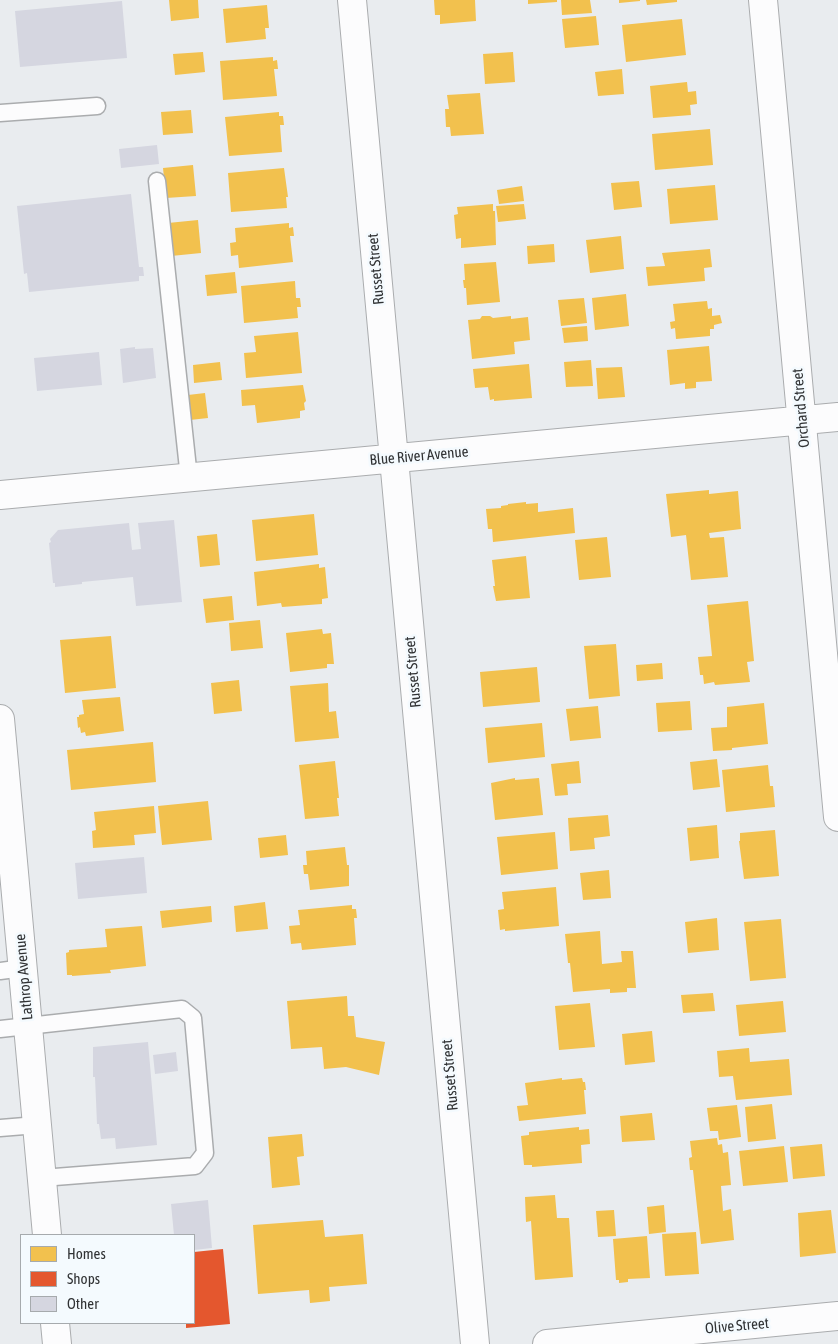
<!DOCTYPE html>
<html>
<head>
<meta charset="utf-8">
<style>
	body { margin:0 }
	#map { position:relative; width:838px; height:1344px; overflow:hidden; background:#e9ecef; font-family:"Asap Condensed",sans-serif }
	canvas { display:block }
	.legend { position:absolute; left:20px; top:1234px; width:175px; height:90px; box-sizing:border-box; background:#f4fafe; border:1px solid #a6aaad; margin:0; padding:6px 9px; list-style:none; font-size:15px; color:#303234 }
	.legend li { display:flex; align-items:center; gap:10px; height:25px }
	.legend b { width:25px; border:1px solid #a6aaad }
</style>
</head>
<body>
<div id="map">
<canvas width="838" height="1344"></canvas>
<ul class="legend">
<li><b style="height:14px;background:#f2c14e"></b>Homes</li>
<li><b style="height:14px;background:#e4572e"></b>Shops</li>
<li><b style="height:14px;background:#d5d6e0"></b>Other</li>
</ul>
</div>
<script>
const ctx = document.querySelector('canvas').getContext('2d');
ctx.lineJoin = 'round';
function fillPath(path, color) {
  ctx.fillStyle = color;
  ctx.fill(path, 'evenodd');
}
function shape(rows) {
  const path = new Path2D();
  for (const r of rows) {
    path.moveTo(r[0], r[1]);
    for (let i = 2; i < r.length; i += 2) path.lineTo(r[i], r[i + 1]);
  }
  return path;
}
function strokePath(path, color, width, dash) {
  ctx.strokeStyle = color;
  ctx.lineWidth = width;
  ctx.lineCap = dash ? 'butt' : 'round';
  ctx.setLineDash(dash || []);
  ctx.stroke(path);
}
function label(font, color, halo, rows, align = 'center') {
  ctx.font = font + ' "Asap Condensed",sans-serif';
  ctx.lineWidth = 5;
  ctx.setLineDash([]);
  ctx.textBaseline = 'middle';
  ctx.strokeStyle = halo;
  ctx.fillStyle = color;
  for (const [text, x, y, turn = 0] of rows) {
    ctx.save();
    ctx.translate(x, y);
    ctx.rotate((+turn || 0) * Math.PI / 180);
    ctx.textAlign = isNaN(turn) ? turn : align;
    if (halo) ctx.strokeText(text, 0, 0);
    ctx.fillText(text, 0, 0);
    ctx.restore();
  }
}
fillPath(shape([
	[169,0,198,0,199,18,171,21],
	[434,0,475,0,476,21,440,24,440,15,435,15],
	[528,0,557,0,557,2,528,4],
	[561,0,590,0,592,13,562,15],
	[619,0,640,0,640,1,619,3],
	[646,0,677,0,677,2,647,5],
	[267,5,269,28,265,28,266,39,226,43,223,9],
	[596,16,599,45,565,48,562,19],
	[682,19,686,55,626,62,622,25],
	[203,52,205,72,175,75,173,54],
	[513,52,515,82,485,84,483,54],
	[273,57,273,61,277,60,278,69,274,69,277,96,223,100,220,61],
	[622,69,624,94,598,96,595,72],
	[687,82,688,92,696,91,697,104,690,105,691,115,653,118,650,86],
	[480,93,484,134,451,136,450,127,446,127,445,109,449,109,447,95],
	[191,110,193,133,163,135,161,112],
	[279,112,279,116,283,116,284,125,280,125,282,152,229,156,225,117],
	[710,129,713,165,655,170,652,134],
	[193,165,196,196,166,198,163,168],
	[284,168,288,197,286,197,287,208,231,212,228,173],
	[639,181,642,207,614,210,611,183],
	[715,185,718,220,670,224,667,189],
	[522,186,524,201,499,204,497,190],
	[493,204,493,211,495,211,496,245,461,248,461,238,456,239,454,215,458,214,457,207],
	[524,204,526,219,498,222,496,206],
	[198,220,201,253,171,256,168,223],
	[289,223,289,228,293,227,294,236,290,236,293,262,239,268,238,255,231,256,230,243,236,242,235,228],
	[621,236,624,269,590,273,586,240],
	[554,244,555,262,528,264,527,246],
	[710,249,712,267,704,268,705,281,648,286,646,267,665,266,662,253],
	[496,262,500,302,467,305,466,288,464,288,463,280,465,280,464,264],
	[235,272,237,293,207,296,205,275],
	[295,281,296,298,300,298,301,307,297,307,298,318,244,323,241,286],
	[626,294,629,326,595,330,592,298],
	[584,298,587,323,561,326,558,300],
	[707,301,708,309,712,308,712,316,720,315,722,323,714,325,714,329,710,329,710,336,676,339,675,328,671,329,670,322,675,321,673,304],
	[482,316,490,316,493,318,511,316,511,319,528,317,530,340,514,342,515,354,472,359,468,320,480,319],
	[587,326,588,341,564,343,562,328],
	[298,332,302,373,246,378,244,353,256,352,254,336],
	[709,346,712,381,696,382,696,388,685,389,685,383,670,385,667,350],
	[591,360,593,386,566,387,564,362],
	[220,362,222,380,194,383,193,365],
	[529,364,532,398,494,401,494,399,490,400,488,387,475,388,473,369],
	[622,367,625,397,598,399,596,368],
	[303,385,306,401,304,403,305,410,300,411,300,418,257,423,255,405,242,406,241,390],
	[205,393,208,418,190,420,188,395],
	[709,490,709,494,738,491,741,529,709,533,710,538,724,537,728,577,691,580,686,535,671,537,666,494],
	[526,502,526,504,538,503,538,512,573,508,575,533,493,542,492,529,488,529,486,509,501,508,501,506,508,505,508,504],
	[314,514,318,555,256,561,252,520],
	[217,534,220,565,200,567,197,536],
	[607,537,611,577,579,580,575,540],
	[526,556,530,598,496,601,493,586,495,586,492,560],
	[319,564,319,568,325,567,328,598,322,599,322,604,282,607,281,603,257,606,254,572],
	[232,596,234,620,206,623,203,599],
	[748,601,754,661,747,662,750,682,715,685,714,682,704,684,703,675,700,675,698,657,712,656,707,605],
	[260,620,263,648,231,651,229,623],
	[322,629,323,634,331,633,334,664,327,664,327,668,290,672,286,633],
	[111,636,116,688,65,693,60,640],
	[616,644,620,696,589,699,584,646],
	[662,663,663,679,637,681,636,665],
	[537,667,540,702,483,707,480,672],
	[239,680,242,711,214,714,211,683],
	[328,683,329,712,336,711,339,738,295,742,290,686],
	[120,697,124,731,86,736,85,732,81,733,80,727,78,728,77,717,79,717,79,715,84,714,82,700],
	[690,701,692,730,658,732,656,703],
	[764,703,768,744,732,748,732,750,713,751,711,728,727,727,727,707],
	[598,706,601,738,570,741,566,709],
	[542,723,545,757,488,763,485,728],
	[153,742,156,782,71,790,67,750],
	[717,759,720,787,693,790,690,762],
	[335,761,339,798,337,798,339,816,305,819,299,765],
	[579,761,581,783,567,784,568,795,555,796,551,764],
	[768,765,770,786,773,786,775,807,726,812,722,770],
	[515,778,515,780,539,778,543,815,495,820,491,783],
	[208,801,212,840,162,845,158,806],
	[154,806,156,833,134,835,135,845,93,848,92,831,96,830,94,812],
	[608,815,610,836,594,838,595,849,570,851,568,818],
	[717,825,719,858,690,861,687,828],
	[775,830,779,876,744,879,739,841,740,841,740,833],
	[555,832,558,869,501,875,497,837],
	[286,835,288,855,260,858,258,838],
	[345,847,347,865,349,865,349,886,310,890,308,874,304,874,303,865,307,865,306,851],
	[609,870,611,898,583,900,580,873],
	[556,887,559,926,505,931,505,929,500,930,498,910,504,909,502,892],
	[265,902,268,929,236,932,234,906],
	[352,905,352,909,356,909,357,918,354,918,356,945,302,950,301,943,291,944,289,926,300,925,298,910],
	[211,906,212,922,162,928,160,911],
	[717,918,719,950,688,953,685,922],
	[781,919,786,978,750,981,744,922],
	[142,926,146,966,110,970,111,973,72,976,72,975,67,975,66,953,69,952,69,950,107,947,105,929],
	[600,931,602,964,622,962,621,951,633,951,636,988,627,988,627,992,610,993,610,989,573,992,570,963,568,963,565,934],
	[713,993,715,1011,683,1013,681,995],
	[347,996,348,1016,354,1016,356,1037,385,1042,379,1075,346,1067,324,1069,322,1047,291,1049,287,1001],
	[783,1001,786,1032,739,1036,736,1005],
	[590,1003,595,1047,559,1050,555,1006],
	[652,1031,655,1062,625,1065,622,1034],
	[749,1048,750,1062,789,1059,792,1095,736,1100,733,1076,719,1077,717,1051],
	[562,1078,562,1080,582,1078,583,1082,585,1082,586,1090,584,1090,586,1114,519,1121,517,1106,528,1105,525,1083],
	[772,1104,776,1139,748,1142,745,1107],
	[737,1105,741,1137,719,1140,718,1131,710,1131,707,1108],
	[652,1113,655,1140,622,1142,620,1116],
	[579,1127,579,1130,589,1129,590,1144,581,1145,582,1163,532,1167,532,1165,524,1165,521,1136,529,1135,529,1132],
	[302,1134,304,1156,297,1157,300,1185,272,1188,268,1137],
	[717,1138,718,1145,722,1144,723,1153,728,1152,731,1185,721,1186,723,1211,731,1209,734,1240,701,1244,693,1170,690,1170,689,1158,692,1157,690,1141],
	[822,1144,825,1176,793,1179,790,1147],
	[784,1146,788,1182,743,1186,739,1151],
	[555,1195,557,1218,569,1218,573,1277,535,1280,531,1221,526,1222,525,1197],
	[664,1205,666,1232,649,1234,647,1207],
	[614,1210,616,1236,598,1237,596,1211],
	[831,1210,836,1253,800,1257,798,1213],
	[323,1220,325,1237,363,1234,367,1284,329,1287,330,1301,310,1303,309,1290,258,1294,253,1225],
	[696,1232,699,1274,665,1276,662,1234],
	[647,1236,650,1278,628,1279,628,1282,619,1283,619,1280,616,1280,613,1239]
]), '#f2c14e');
fillPath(shape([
	[223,1249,230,1324,186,1328,186,1323,194,1323,194,1252]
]), '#e4572e');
fillPath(shape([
	[122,1,127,58,20,67,15,11],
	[157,145,159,164,121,168,119,149],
	[131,194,139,267,143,267,144,276,139,276,139,281,29,292,27,273,24,274,17,206],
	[135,347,135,349,153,348,156,378,123,383,120,349],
	[99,352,102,385,37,391,34,358],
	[174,520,182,602,136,606,133,577,82,582,82,584,55,587,55,583,53,583,49,543,51,542,50,539,58,530,129,523,132,550,141,549,138,523],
	[144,857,147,893,78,899,75,863],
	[148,1042,157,1145,116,1149,115,1138,101,1139,99,1124,97,1124,95,1077,93,1077,93,1047],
	[176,1052,178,1071,155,1074,153,1055],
	[208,1200,212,1248,194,1250,194,1235,174,1235,171,1204]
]), '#d5d6e0');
const lane = shape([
	[0,113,97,106],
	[157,181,189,478],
	[0,971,23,968],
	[0,1029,182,1009,193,1018,205,1153,195,1166,42,1178],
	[0,1128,37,1125]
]);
const street = shape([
	[352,0,475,1344],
	[763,0,838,817],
	[0,495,838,417],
	[547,1344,838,1316]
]);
const secondary = shape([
	[0,719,47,1235],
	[55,1323,57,1344]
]);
strokePath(lane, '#aaacae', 19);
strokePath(street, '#aaacae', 30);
strokePath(secondary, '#aaacae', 30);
strokePath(lane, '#fcfcfd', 16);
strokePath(street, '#fcfcfd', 28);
strokePath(secondary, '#fcfcfd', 28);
label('15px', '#303234', '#f4fafe', [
	["Russet Street",376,269,-95],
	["Orchard Street",801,408,-95],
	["Blue River Avenue",419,456,-5],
	["Russet Street",413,672,-95],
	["Lathrop Avenue",24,977,-95],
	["Russet Street",450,1075,-95],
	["Olive Street",737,1326,-5]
]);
</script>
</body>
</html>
